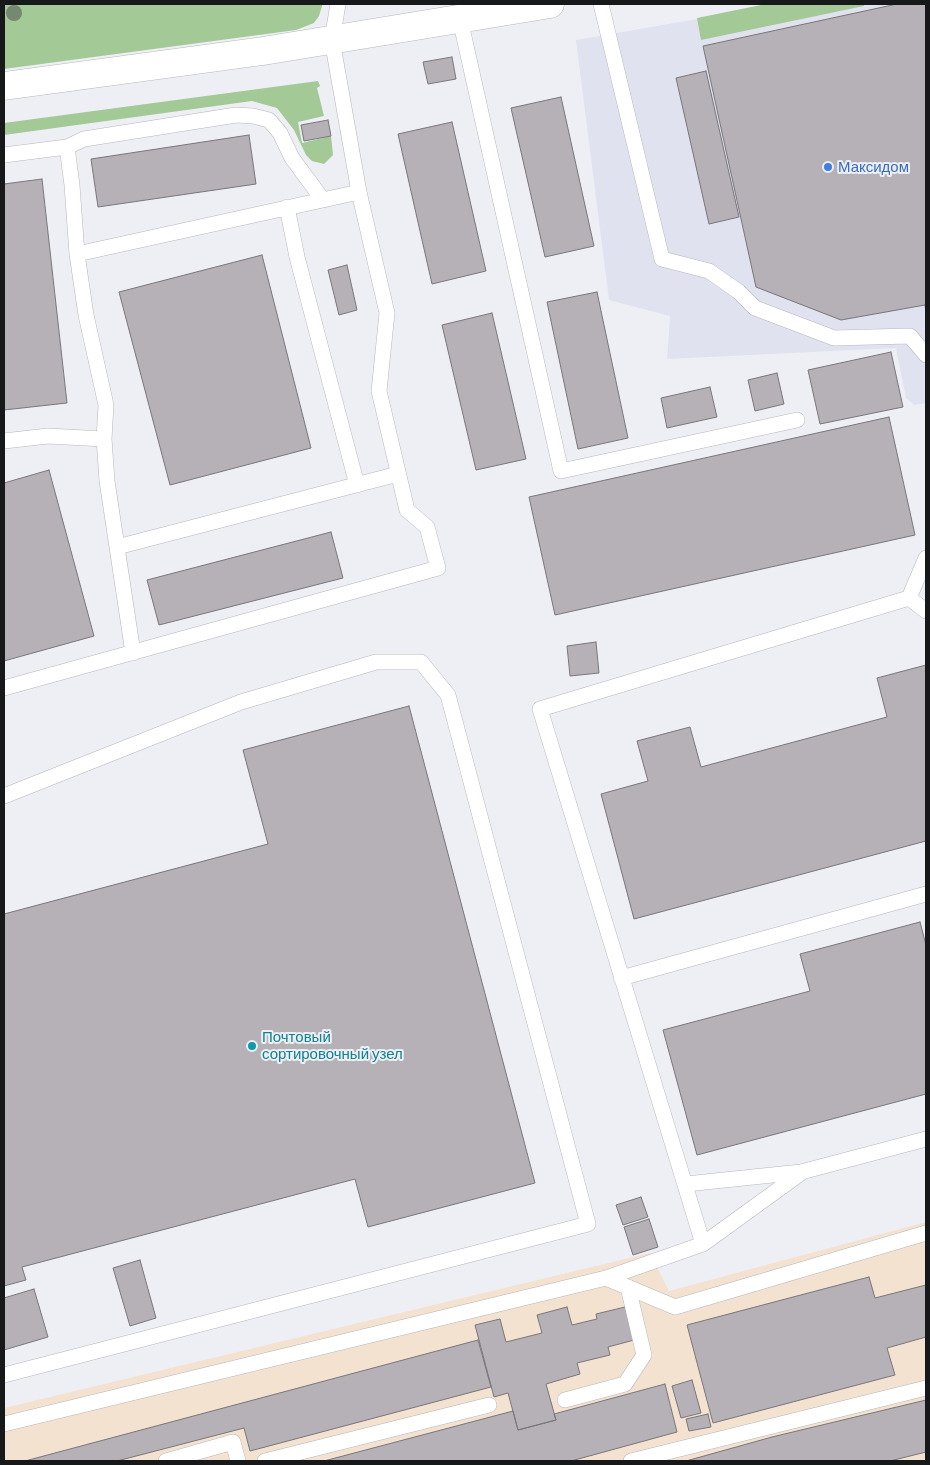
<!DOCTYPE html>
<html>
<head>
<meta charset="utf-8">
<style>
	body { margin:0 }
	#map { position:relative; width:930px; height:1465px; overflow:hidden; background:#eeeff5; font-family:Barlow,sans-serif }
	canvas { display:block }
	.frame { position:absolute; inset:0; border:5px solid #17181a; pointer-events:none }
</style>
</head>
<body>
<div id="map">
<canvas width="930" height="1465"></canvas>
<div class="frame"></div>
</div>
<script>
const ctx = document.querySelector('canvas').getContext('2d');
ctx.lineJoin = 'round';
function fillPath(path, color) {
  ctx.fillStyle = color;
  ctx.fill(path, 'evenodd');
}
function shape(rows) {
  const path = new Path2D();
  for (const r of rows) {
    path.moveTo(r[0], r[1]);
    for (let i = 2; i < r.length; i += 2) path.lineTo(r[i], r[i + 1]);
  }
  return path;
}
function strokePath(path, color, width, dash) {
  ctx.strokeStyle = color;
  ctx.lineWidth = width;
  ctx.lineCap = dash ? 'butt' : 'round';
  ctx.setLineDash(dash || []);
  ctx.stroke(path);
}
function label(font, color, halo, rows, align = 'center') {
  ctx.font = font + ' Barlow,sans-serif';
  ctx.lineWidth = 4;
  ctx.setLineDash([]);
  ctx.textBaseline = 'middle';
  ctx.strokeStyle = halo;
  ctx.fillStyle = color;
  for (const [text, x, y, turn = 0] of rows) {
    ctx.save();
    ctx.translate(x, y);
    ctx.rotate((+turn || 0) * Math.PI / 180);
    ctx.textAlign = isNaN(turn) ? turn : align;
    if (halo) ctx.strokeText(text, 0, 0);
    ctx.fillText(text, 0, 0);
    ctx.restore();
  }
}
fillPath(shape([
	[771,4,926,4,926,403,914,405,906,398,896,348,667,359,670,316,609,300,576,40,697,19]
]), '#e1e2ef');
fillPath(shape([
	[926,1222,926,1461,4,1461,4,1408,650,1253,669,1291]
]), '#f4e2d1');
fillPath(shape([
	[4,4,322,4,322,6,319,16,314,23,296,30,4,69],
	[766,4,864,4,864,6,701,40,697,18],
	[318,81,320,86,317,88,324,116,298,122,302,143,331,136,333,155,324,164,312,161,306,155,294,130,277,108,252,101,4,135,4,123]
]), '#a2c996');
const building = shape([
	[897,4,926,4,926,311,925,305,841,320,756,287,703,46,897,4],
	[452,57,456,79,428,84,423,62,452,57],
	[706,71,739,217,709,224,676,78,706,71],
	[561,97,594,246,545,257,511,108,561,97],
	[328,120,331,136,304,141,301,125,328,120],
	[452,122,486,271,432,284,398,134,452,122],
	[249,135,256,184,98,207,91,159,249,135],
	[42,179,67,403,4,410,4,184,42,179],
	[262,255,311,448,170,485,119,292,262,255],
	[347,265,357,310,339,315,328,270,347,265],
	[597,292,628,438,578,449,547,302,597,292],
	[492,313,526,459,476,470,442,325,492,313],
	[891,352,903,407,820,424,808,370,891,352],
	[777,373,784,404,755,411,748,380,777,373],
	[710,387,717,417,667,428,661,398,710,387],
	[889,417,915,535,555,615,529,497,889,417],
	[49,470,94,636,4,661,4,483,49,470],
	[331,532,343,578,159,625,147,580,331,532],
	[596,642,599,673,570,676,567,646,596,642],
	[926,665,926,841,634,919,601,794,648,781,637,741,690,727,701,767,887,717,877,678,926,665],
	[409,706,535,1183,368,1227,355,1179,22,1267,26,1280,4,1286,4,914,268,844,243,750,409,706],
	[920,922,926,945,926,1094,697,1155,663,1030,810,991,800,954,920,922],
	[641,1197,648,1217,623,1225,616,1205,641,1197],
	[649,1219,658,1247,633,1255,624,1227,649,1219],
	[140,1260,156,1318,130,1326,113,1268,140,1260],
	[869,1277,875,1298,926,1285,926,1337,887,1348,895,1375,713,1423,687,1325,869,1277],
	[34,1289,48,1337,4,1350,4,1298,34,1289],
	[567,1307,572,1325,597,1319,596,1314,625,1307,634,1340,608,1347,610,1355,577,1363,580,1374,546,1384,556,1420,518,1430,508,1393,494,1397,475,1325,500,1319,506,1342,542,1333,537,1315,567,1307],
	[478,1340,491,1387,250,1451,244,1428,117,1461,25,1461,478,1340],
	[692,1380,701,1413,681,1418,672,1386,692,1380],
	[665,1384,677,1432,571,1461,324,1461,513,1411,518,1430,556,1420,554,1414,665,1384],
	[926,1400,926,1452,890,1461,686,1461,772,1437,926,1400],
	[708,1414,711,1427,689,1431,686,1419,708,1414]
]);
fillPath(building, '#b5b1b6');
strokePath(building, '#79767b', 1);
const service = shape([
	[601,4,662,259,709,271,739,292,755,308,834,338,910,336,926,355],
	[460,19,561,471,797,420],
	[67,147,72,185,77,254,86,315,106,405,104,439,107,481,133,653],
	[4,155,67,147,84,139,236,115,253,116,269,120,280,133,292,158,323,200],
	[287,207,297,257,357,485],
	[77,254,359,192],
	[4,441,48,436,104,439],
	[117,547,398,474],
	[909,598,926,611],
	[4,688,438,568,427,527,407,510,379,391,387,313,359,192,332,40,338,4],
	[4,796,241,702,376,662,421,662,448,695,588,1224,4,1375],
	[621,978,926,894],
	[686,1184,801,1172,926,1139],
	[703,1244,540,709,909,598,926,558],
	[606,1278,703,1244,801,1173],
	[565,1400,625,1384,644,1355,628,1287],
	[4,1424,606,1278,675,1307,926,1233],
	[166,1461,233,1442,238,1461],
	[265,1461,489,1405],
	[631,1461,926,1388]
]);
const minor = shape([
	[4,86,263,51,550,4]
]);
strokePath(service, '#b6b7bc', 16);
strokePath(minor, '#b6b7bc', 29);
strokePath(service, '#fff', 15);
strokePath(minor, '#fff', 28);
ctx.fillStyle = '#74896f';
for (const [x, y] of [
	[14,13]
]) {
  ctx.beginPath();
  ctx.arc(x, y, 8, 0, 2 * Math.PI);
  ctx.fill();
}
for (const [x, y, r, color] of [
	[828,167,5,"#3f7fe0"],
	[252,1046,5,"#0f9aa8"]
]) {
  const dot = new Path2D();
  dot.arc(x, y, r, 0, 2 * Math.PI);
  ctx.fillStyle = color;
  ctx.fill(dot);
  strokePath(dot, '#eeeff5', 2);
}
label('15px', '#366cbe', '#eeeff5', [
	["Максидом",838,167]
], 'left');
label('15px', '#0d838f', '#eeeff5', [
	["Почтовый",262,1037],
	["сортировочный узел",262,1054]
], 'left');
</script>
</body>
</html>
